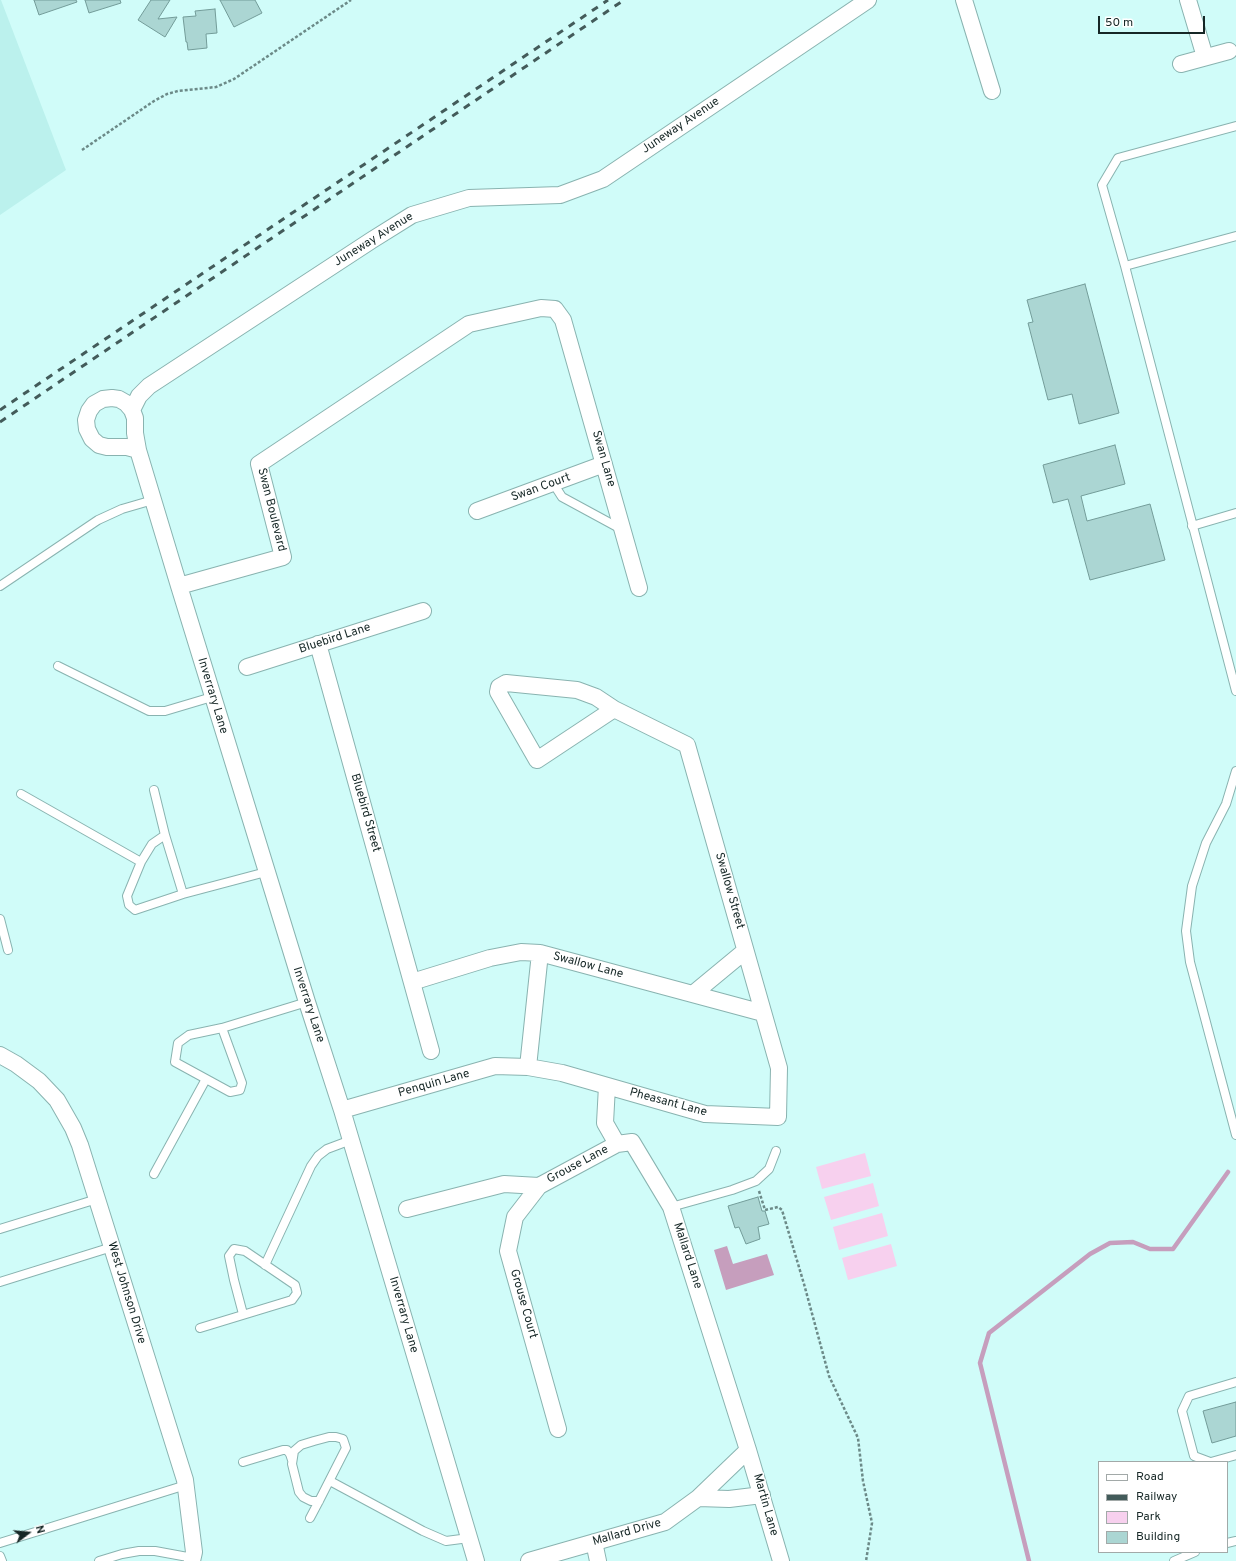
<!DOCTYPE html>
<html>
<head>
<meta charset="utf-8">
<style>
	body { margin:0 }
	#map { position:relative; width:1236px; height:1561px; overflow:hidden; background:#d0fcf9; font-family:Overpass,sans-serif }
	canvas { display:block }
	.legend { position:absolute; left:1098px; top:1461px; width:130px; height:92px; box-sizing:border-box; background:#fff; border:1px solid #a2a9a8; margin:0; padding:5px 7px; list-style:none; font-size:12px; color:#162726 }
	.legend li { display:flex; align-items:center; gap:8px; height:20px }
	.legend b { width:20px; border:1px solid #a2a9a8 }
	.north { position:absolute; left:8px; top:1513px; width:40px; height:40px; -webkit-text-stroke:3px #fff; paint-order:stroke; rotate:74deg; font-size:11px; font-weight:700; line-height:16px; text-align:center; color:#162726 }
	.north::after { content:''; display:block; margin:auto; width:14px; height:18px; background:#162726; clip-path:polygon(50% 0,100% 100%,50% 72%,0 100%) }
	.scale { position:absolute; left:1098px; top:16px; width:107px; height:18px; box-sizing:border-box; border:2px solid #162726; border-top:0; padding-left:5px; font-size:12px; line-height:14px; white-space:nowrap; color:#162726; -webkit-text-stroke:3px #fff; paint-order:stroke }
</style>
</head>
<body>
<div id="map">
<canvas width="1236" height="1561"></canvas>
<ul class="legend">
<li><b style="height:5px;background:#fff"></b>Road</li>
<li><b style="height:5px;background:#435b5a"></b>Railway</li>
<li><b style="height:11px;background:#f7d0ee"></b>Park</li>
<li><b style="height:11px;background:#abd6d3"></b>Building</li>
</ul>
<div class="north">N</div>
<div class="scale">50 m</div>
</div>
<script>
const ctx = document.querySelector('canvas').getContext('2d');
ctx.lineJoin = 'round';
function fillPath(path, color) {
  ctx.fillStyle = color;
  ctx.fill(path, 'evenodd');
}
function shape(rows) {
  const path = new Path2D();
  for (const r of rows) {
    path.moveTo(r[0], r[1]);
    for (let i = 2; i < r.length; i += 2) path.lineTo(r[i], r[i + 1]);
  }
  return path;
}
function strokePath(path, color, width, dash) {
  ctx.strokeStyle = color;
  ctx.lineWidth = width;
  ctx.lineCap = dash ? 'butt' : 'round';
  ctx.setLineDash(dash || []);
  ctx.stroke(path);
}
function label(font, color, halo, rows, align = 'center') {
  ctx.font = font + ' Overpass,sans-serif';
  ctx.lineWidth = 3;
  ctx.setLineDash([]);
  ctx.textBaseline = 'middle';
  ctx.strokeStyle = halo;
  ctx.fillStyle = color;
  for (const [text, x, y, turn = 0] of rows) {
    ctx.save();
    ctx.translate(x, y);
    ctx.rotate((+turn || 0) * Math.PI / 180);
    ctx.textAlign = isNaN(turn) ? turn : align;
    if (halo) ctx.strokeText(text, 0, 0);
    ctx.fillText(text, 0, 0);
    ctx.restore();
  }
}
fillPath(shape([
	[0,0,1,0,66,170,0,215]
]), '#bbf1ed');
fillPath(shape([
	[865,1153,871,1176,822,1189,816,1167],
	[873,1183,879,1206,831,1220,824,1197],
	[882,1213,888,1236,839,1250,833,1227],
	[891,1244,897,1266,848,1280,842,1258]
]), '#f7d0ee');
fillPath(shape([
	[727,1246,733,1264,767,1254,774,1275,726,1290,714,1250]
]), '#c69ebd');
strokePath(shape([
	[1029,1561,980,1363,989,1333,1090,1254,1110,1243,1133,1242,1150,1249,1173,1249,1228,1172]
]), '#c69ebd', 4.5);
const building = shape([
	[34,0,76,0,77,2,39,15,34,0],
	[85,0,120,0,121,3,89,13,85,0],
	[151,0,170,0,158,19,177,17,165,37,138,20,151,0],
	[220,0,255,0,262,13,234,27,220,0],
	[215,9,217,33,206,34,207,48,188,50,187,42,186,42,183,17,196,16,195,11,215,9],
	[1085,284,1119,413,1079,424,1072,394,1048,400,1028,323,1033,322,1027,300,1085,284],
	[1115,445,1125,484,1081,496,1087,521,1150,504,1165,560,1090,580,1068,499,1053,503,1043,465,1115,445],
	[758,1197,762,1211,765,1211,769,1224,758,1227,760,1239,746,1244,739,1227,735,1228,728,1206,758,1197],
	[1236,1402,1236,1436,1212,1443,1203,1411,1236,1402]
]);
fillPath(building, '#abd6d3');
strokePath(building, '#739c99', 1);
const service = shape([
	[1236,126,1118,158,1102,185,1125,266,1236,691],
	[1125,266,1236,236],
	[553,483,562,497,621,529],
	[1192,526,1236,513],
	[0,586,98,520,122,509,153,500],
	[58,666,149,711,165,711,212,697],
	[1236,771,1226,804,1206,843,1192,886,1186,931,1190,962,1236,1135],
	[154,790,165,835,183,894,266,872],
	[21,794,141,862],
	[165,835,152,844,141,862,127,896,129,905,135,910,183,894],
	[0,919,8,950],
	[222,1028,242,1083,240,1090,230,1092,175,1062,178,1043,189,1035,222,1028,307,1002],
	[154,1174,206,1079],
	[671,1207,732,1190,756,1181,769,1169,776,1151],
	[0,1229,97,1199],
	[265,1265,311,1166,318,1156,327,1149,351,1140],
	[0,1282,112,1247],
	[200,1328,292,1300,297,1293,295,1285,245,1251,234,1249,229,1256,234,1280,243,1314],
	[243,1462,283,1450,287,1450,290,1454,292,1460],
	[1210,1462,1194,1456,1182,1411,1189,1396,1236,1382],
	[1211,1462,1236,1455],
	[330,1481,423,1531,446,1541,469,1538],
	[310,1518,319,1501,346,1448,343,1439,336,1437,329,1437,314,1441,301,1445,294,1451,292,1464,299,1492,303,1497,311,1501,319,1501],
	[0,1543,186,1485],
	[1227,1543,1236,1541],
	[0,1556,2,1561],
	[99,1561,122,1554,139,1551,155,1551,193,1558],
	[1174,1561,1195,1552]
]);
const minor = shape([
	[964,0,992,91],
	[1188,0,1205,57],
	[1181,64,1229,51],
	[132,410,139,396,149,386,372,240,412,215,469,198,560,195,603,179,868,0],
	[138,450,127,447,107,447,99,445,92,439,87,429,86,420,89,411,94,404,103,399,112,398,119,399,126,403,132,410,135,418,135,433,138,450,179,586,307,1002,342,1110,476,1561],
	[477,511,604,464],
	[179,586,283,557,259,464,469,324,541,308,555,309,563,320,639,588],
	[318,644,431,1051],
	[247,667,423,611],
	[506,683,577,690,596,697,614,709,537,760,498,692,499,687,506,683],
	[412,982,490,958,521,952,540,953,763,1013],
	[693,994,745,951],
	[0,1055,16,1064,39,1081,57,1100,73,1128,80,1145,185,1480,194,1552,192,1561],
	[528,1067,540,953],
	[607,1086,605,1123,617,1144],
	[342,1110,495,1066,528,1067,562,1073,705,1114,778,1117,779,1068,687,745,614,709],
	[407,1209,504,1184,539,1186],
	[558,1429,508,1251,515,1217,539,1186,617,1144,632,1142,671,1207,748,1450,781,1561],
	[698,1498,729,1499,762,1495],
	[594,1542,598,1561],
	[529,1561,665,1522,698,1498,748,1450]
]);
strokePath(service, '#89b3b0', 10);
strokePath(minor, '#89b3b0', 18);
strokePath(shape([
	[82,150,154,101,167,94,178,91,216,87,234,79,351,0],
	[759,1191,765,1210,778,1207,782,1210,804,1284,829,1376,858,1438,863,1481,872,1523,866,1561]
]), '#6c8a88', 2.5, [3, 2]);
strokePath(service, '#fff', 8);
strokePath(minor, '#fff', 16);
strokePath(shape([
	[0,410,608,0],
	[0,422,624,0]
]), '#435b5a', 3, [7, 7]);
label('12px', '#162726', '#fff', [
	["Juneway Avenue",681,126,-34],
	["Juneway Avenue",374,240,-32],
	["Swan Lane",603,459,74],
	["Swan Court",541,488,-20],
	["Swan Boulevard",271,510,76],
	["Bluebird Lane",335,639,-18],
	["Inverrary Lane",212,696,73],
	["Bluebird Street",365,813,74],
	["Swallow Street",729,891,74],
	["Swallow Lane",588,966,15],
	["Inverrary Lane",308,1005,72],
	["Penquin Lane",434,1084,-16],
	["Pheasant Lane",668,1103,15],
	["Grouse Lane",578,1165,-28],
	["Mallard Lane",687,1256,72],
	["West Johnson Drive",126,1293,73],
	["Grouse Court",523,1304,74],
	["Inverrary Lane",403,1315,74],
	["Martin Lane",765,1505,74],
	["Mallard Drive",627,1533,-16]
]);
</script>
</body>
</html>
